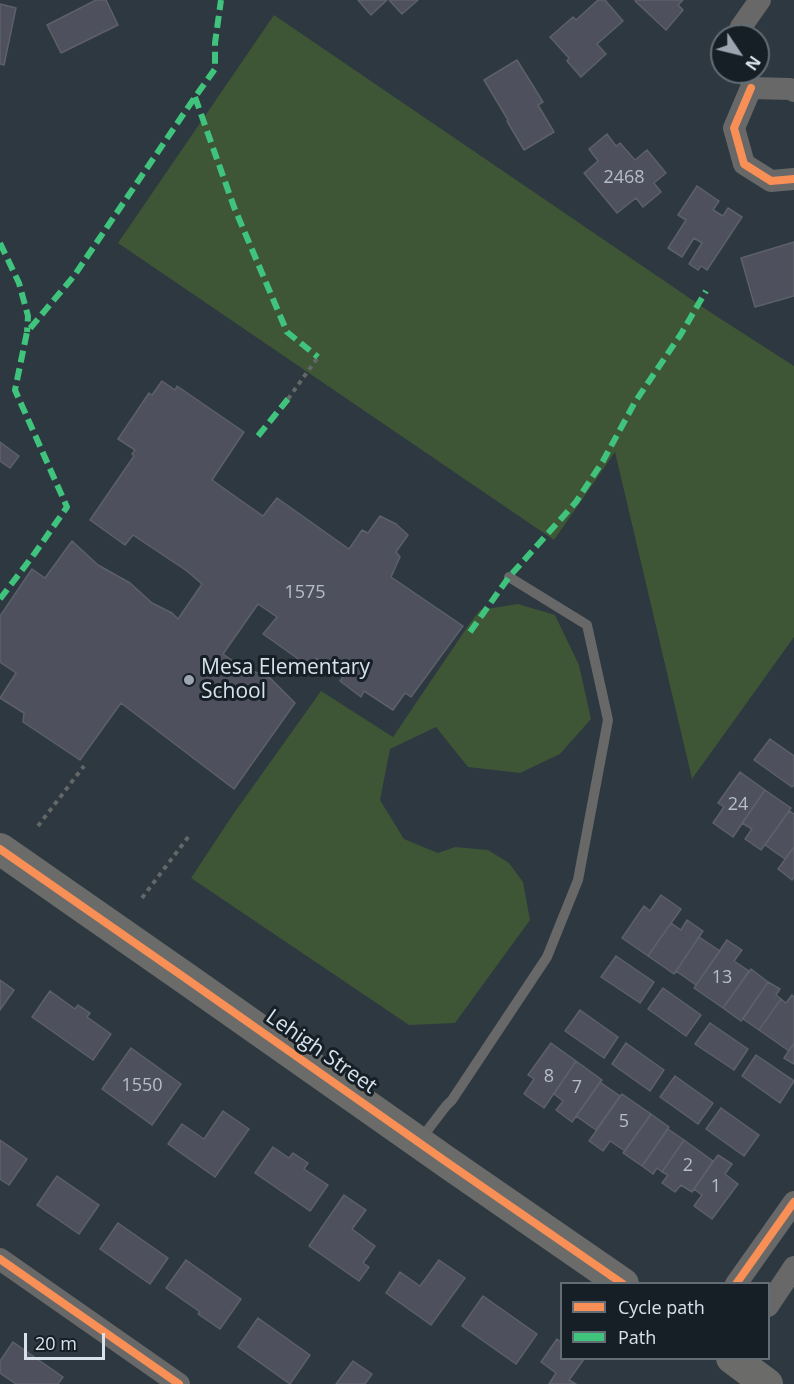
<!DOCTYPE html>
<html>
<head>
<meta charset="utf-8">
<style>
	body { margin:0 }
	#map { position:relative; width:794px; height:1384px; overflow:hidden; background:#2d3840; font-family:"Open Sans",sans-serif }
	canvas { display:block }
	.legend { position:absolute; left:560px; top:1282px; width:210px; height:78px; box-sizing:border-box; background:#161f26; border:2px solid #636d75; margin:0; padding:8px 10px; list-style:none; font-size:18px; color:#d7e2ec }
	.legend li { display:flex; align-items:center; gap:12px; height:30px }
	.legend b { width:30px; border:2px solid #636d75 }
	.north { position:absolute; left:710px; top:24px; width:60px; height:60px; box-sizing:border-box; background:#161f26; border:2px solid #636d75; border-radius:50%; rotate:125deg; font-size:16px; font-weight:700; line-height:24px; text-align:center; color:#d7e2ec }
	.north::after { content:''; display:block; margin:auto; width:21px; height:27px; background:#9ca6b0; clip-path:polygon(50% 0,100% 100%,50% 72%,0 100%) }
	.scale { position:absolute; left:24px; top:1333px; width:81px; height:27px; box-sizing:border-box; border:3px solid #d7e2ec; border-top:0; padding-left:8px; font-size:18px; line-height:21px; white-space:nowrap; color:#d7e2ec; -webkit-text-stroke:4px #161f26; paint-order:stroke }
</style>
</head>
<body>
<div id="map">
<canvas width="794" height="1384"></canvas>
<ul class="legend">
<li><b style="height:8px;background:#f78f57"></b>Cycle path</li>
<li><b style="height:8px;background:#40c37c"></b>Path</li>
</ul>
<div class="north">N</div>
<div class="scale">20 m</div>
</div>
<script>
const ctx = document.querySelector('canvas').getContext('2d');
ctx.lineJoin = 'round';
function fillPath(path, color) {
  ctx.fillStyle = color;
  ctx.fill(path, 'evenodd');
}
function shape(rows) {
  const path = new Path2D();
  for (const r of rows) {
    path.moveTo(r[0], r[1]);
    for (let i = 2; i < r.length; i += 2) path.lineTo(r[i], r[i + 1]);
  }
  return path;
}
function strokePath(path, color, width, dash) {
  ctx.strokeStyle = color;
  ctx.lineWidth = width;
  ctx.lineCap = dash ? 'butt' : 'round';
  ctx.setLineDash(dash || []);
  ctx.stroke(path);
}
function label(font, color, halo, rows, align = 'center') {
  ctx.font = font + ' "Open Sans",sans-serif';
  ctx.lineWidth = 6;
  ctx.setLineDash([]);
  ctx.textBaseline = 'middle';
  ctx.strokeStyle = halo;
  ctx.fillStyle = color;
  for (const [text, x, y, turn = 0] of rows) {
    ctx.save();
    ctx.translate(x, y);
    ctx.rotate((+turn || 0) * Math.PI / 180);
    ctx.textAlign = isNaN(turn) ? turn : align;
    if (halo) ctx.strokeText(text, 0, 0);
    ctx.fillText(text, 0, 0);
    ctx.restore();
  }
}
fillPath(shape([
	[274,15,710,312,794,366,794,637,692,779,615,452,554,540,118,243],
	[518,604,555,615,579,665,591,719,560,754,520,773,468,767,436,727,390,749,380,800,404,839,438,853,455,847,488,850,509,863,523,882,530,920,455,1023,409,1025,191,878,234,813,321,691,393,737,468,626,480,610]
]), '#3e5536');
const building = shape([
	[96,0,106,0,118,25,61,53,47,25,96,0],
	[358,0,387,0,371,15,358,0],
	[389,0,418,0,402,14,389,0],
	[598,0,605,0,623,21,597,44,606,54,581,77,567,61,569,58,550,37,573,17,576,20,598,0],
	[636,0,683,0,678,5,683,10,666,30,635,1,636,0],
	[0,4,16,8,4,65,0,64,0,4],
	[517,60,543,102,538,105,554,132,524,150,507,121,508,120,484,80,517,60],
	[607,134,616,146,620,143,635,160,647,150,666,173,654,183,661,192,643,207,636,198,617,213,584,173,598,161,589,149,607,134],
	[697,186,719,201,713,210,723,216,728,208,742,217,707,270,701,266,698,270,689,264,702,243,694,238,682,257,668,248,686,220,678,215,697,186],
	[794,242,794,296,755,307,741,258,794,242],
	[162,381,175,390,177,386,244,432,212,480,263,516,277,498,349,549,362,530,368,533,380,516,396,524,408,535,396,552,400,557,391,577,463,626,411,697,405,693,393,710,364,691,361,697,340,681,343,677,316,658,311,668,263,634,277,617,258,604,223,654,240,666,270,678,295,703,234,789,121,703,80,760,23,722,24,713,0,698,16,673,0,662,0,616,32,569,45,578,72,541,98,565,130,583,152,603,172,613,178,619,202,584,187,571,133,535,125,545,90,520,134,456,132,454,135,450,118,439,149,393,152,395,162,381],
	[0,442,19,456,10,468,0,461,0,442],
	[770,739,794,756,794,785,792,787,754,760,770,739],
	[740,772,765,790,733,837,713,823,724,807,718,803,740,772],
	[765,790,791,808,761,850,745,839,752,829,742,823,765,790],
	[789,811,794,814,794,847,785,859,765,845,789,811],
	[794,847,794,877,792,880,778,869,794,847],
	[661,895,681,909,648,956,622,938,644,906,650,911,661,895],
	[687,920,703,931,674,974,648,956,671,923,681,930,687,920],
	[699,937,720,951,696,985,676,971,699,937],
	[727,940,742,950,734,961,749,971,723,1008,694,988,727,940],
	[616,956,654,982,640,1003,601,977,616,956],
	[751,969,768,982,741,1021,723,1008,751,969],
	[0,980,14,990,0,1010,0,980],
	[768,982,780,989,776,995,781,999,759,1030,743,1019,768,982],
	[663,988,701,1015,686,1036,648,1009,663,988],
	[50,991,75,1009,78,1005,90,1013,87,1017,111,1034,93,1060,32,1017,50,991],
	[792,995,794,997,794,1043,789,1051,759,1030,781,999,786,1003,792,995],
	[580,1010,618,1037,604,1058,565,1031,580,1010],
	[710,1023,748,1049,734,1070,695,1044,710,1023],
	[551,1043,576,1061,544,1108,524,1094,534,1079,528,1075,551,1043],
	[626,1043,664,1070,650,1091,612,1064,626,1043],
	[794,1043,794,1064,784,1058,794,1043],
	[131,1048,181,1084,152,1125,102,1089,131,1048],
	[756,1055,794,1081,780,1103,742,1076,756,1055],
	[576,1061,602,1080,572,1122,556,1110,563,1101,554,1094,576,1061],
	[675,1076,713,1103,698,1124,660,1097,675,1076],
	[600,1082,620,1096,596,1130,576,1116,600,1082],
	[622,1094,651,1114,625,1151,610,1141,603,1151,589,1141,622,1094],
	[721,1108,759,1135,744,1156,706,1129,721,1108],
	[223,1111,249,1129,215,1177,168,1144,182,1124,204,1139,223,1111],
	[651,1114,669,1127,642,1166,623,1153,651,1114],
	[668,1129,684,1140,662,1172,657,1168,653,1174,642,1166,668,1129],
	[0,1140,27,1159,9,1185,0,1179,0,1140],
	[684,1140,713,1161,692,1192,681,1185,675,1192,662,1183,668,1175,662,1172,684,1140],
	[273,1147,289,1158,293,1153,308,1163,304,1169,328,1185,310,1211,255,1173,273,1147],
	[718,1155,732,1164,725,1174,738,1184,712,1219,694,1206,702,1195,694,1189,718,1155],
	[57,1176,99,1205,79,1234,37,1205,57,1176],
	[344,1195,366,1210,352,1229,375,1246,363,1263,369,1267,359,1281,309,1246,344,1195],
	[118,1223,168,1258,150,1284,100,1249,118,1223],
	[186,1260,241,1299,220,1329,198,1314,200,1312,166,1288,186,1260],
	[439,1260,465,1278,431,1325,386,1293,400,1272,420,1286,439,1260],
	[483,1296,537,1334,516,1364,462,1326,483,1296],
	[258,1318,310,1355,290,1384,238,1347,258,1318],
	[557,1339,562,1343,562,1358,584,1359,569,1380,576,1384,549,1384,556,1373,541,1362,557,1339],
	[13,1342,63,1377,58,1384,16,1384,0,1373,0,1361,13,1342],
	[353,1361,372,1374,365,1384,336,1384,353,1361]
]);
fillPath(building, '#4f505e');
strokePath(building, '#5d6068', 1.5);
strokePath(shape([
	[288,399,318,357],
	[38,826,84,766],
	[142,898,189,836]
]), '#636767', 4, [4.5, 4.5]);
strokePath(shape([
	[420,1140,446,1106,452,1100,547,957,578,880,608,720,587,625,509,577]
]), '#676867', 10);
strokePath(shape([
	[738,36,741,27,760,0],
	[751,88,734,128,744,164,771,181,794,179],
	[751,88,790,89,794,91],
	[0,1259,179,1384],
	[736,1284,794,1202],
	[768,1306,794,1267]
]), '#676867', 22);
strokePath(shape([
	[0,849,188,980,448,1163,623,1284],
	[732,1358,767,1384]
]), '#6b6c69', 32);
strokePath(shape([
	[195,97,234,207,287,332,318,357],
	[0,243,19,283,28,316,27,332],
	[258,436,288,399],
	[0,599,35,553,67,507,15,390,27,332,74,276,195,97,215,69,215,43,221,0],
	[470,632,509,577,576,502,603,461,635,402,681,334,706,291]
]), '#40c37c', 6, [12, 6]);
strokePath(shape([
	[751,88,734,128,744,164,771,181,794,179],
	[0,849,188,980,448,1163,623,1284],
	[0,1259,179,1384],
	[736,1284,794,1202]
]), '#f78f57', 8);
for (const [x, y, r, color] of [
	[189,680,6,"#9ca6b0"]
]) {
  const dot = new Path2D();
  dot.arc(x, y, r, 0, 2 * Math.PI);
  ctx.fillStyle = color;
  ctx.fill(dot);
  strokePath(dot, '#161f26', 2);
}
label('18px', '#b5bec8', null, [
	["2468",624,178],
	["1575",305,593],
	["24",738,805],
	["13",722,978],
	["8",549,1077],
	["1550",142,1086],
	["7",577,1088],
	["5",624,1122],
	["2",688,1166],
	["1",716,1187]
]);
label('21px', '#d7e2ec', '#161f26', [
	["Mesa Elementary",201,668],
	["School",201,692]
], 'left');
label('21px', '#d7e2ec', '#161f26', [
	["Lehigh Street",321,1052,35]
]);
</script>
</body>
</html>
